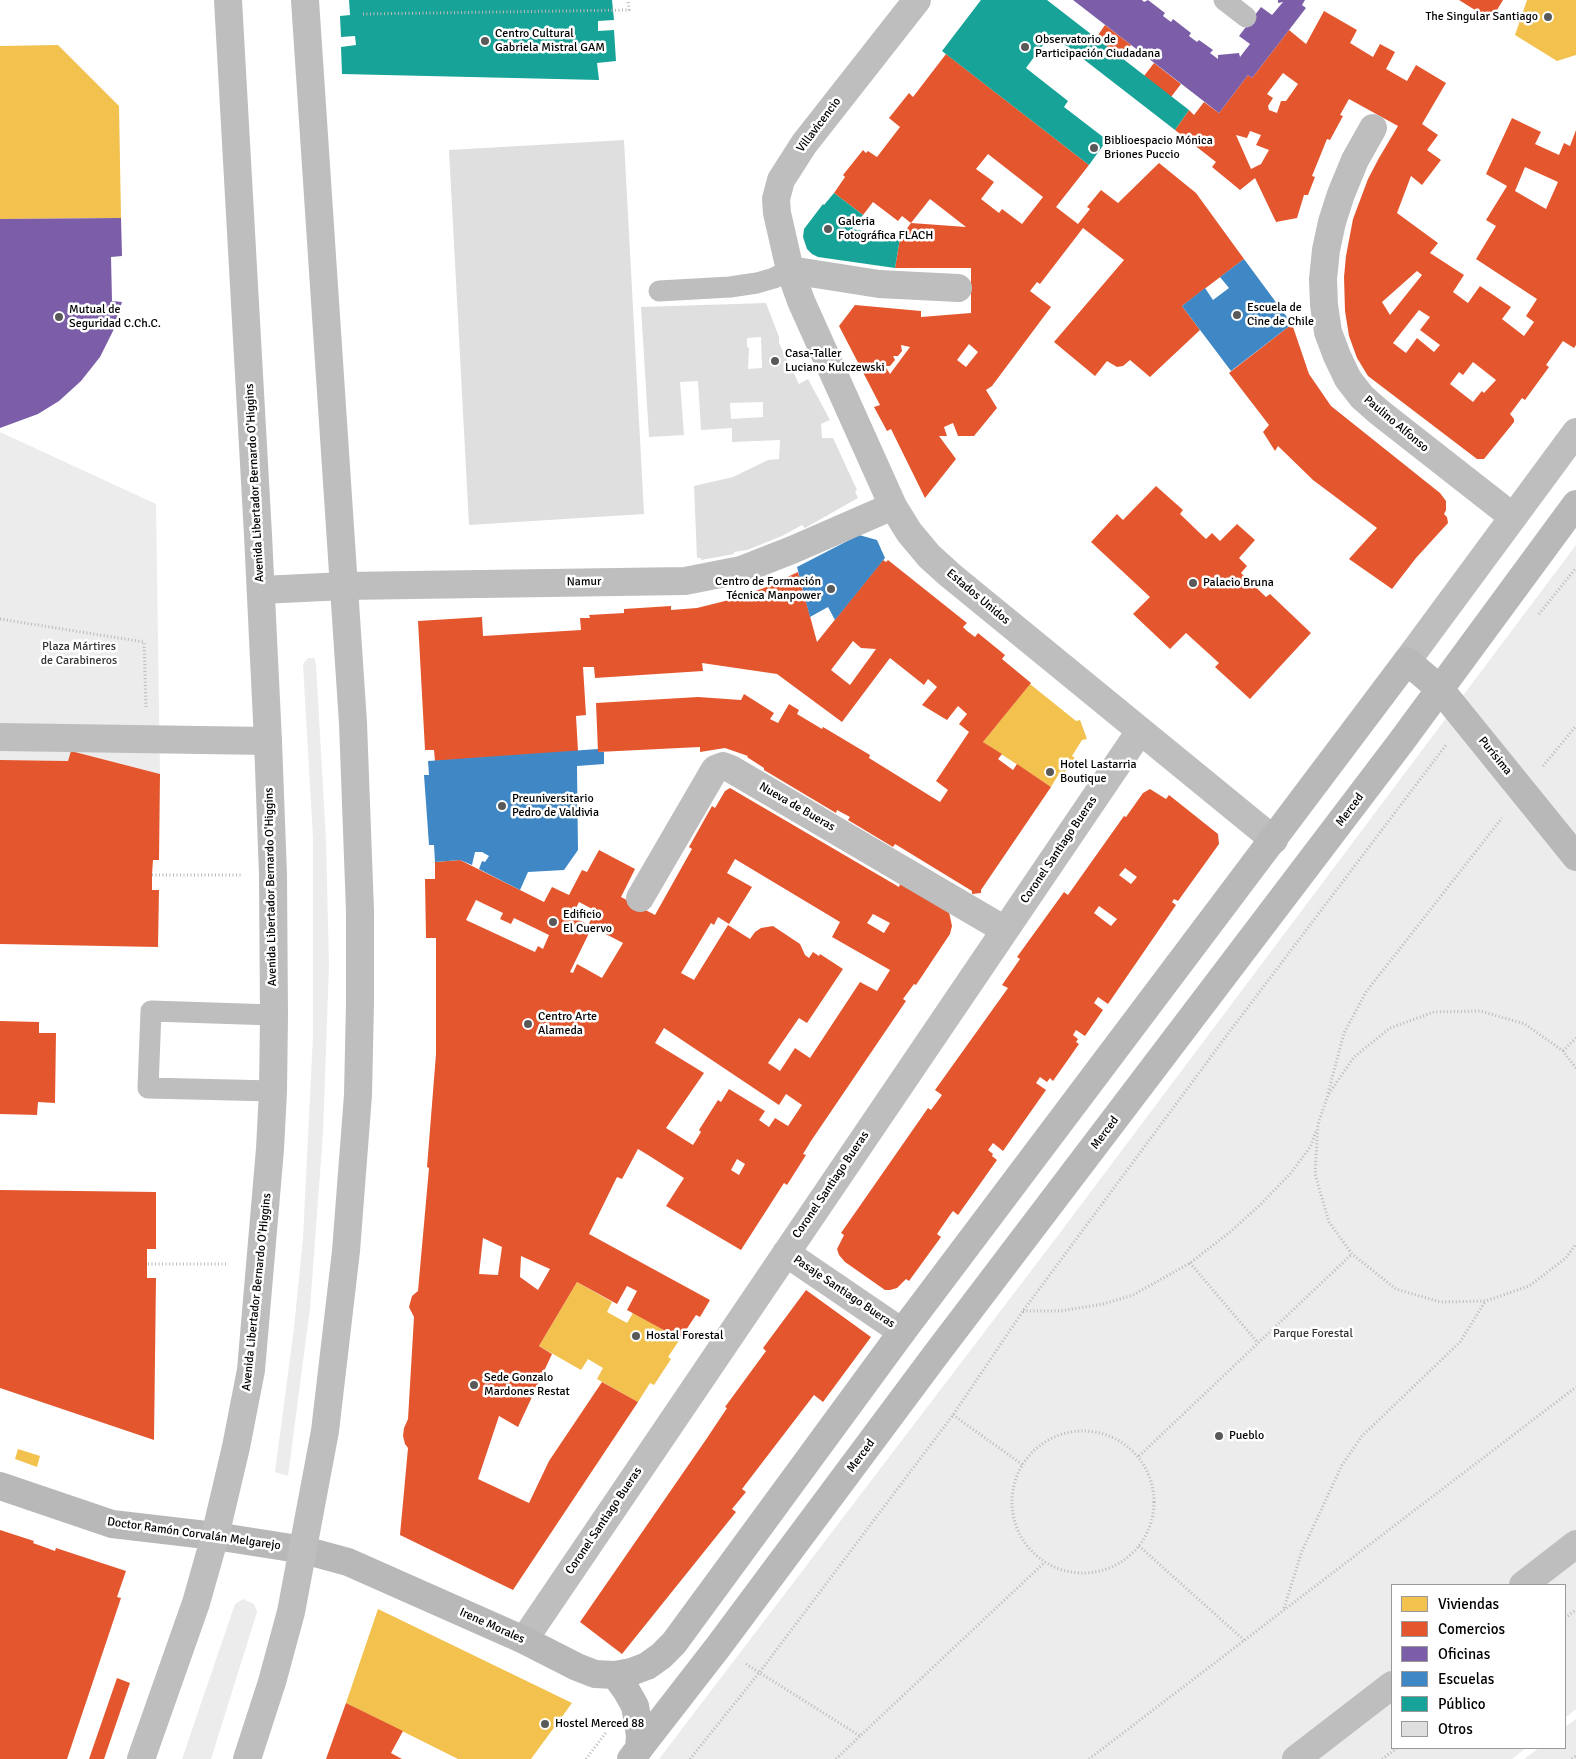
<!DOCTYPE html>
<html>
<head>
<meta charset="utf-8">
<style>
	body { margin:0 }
	#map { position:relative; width:1576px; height:1759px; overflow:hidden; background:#fff; font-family:Signika,sans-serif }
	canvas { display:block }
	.legend { position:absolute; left:1391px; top:1584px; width:175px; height:165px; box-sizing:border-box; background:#fff; border:1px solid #999; margin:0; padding:6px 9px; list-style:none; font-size:15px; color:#000 }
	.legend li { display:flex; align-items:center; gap:10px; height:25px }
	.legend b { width:25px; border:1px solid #999 }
</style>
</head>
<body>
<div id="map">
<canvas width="1576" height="1759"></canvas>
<ul class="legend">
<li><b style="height:14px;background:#f2c14e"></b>Viviendas</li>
<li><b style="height:14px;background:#e4572e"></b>Comercios</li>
<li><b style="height:14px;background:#7b5ea7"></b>Oficinas</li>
<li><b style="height:14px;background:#3f88c5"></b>Escuelas</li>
<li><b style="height:14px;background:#17a398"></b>Público</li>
<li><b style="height:14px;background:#dfdfdf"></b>Otros</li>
</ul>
</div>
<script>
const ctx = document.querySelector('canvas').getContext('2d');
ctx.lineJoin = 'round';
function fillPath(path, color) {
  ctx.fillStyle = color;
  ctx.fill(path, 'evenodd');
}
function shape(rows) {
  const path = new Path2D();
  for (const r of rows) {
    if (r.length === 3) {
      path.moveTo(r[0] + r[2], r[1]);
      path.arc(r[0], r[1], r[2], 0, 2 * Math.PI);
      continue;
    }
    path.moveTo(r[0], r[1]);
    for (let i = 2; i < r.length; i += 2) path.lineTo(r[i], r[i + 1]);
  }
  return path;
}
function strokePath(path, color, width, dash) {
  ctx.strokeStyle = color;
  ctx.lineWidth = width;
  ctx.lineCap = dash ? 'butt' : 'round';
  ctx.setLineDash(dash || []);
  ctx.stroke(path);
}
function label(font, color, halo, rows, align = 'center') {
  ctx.font = font + ' Signika,sans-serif';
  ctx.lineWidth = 5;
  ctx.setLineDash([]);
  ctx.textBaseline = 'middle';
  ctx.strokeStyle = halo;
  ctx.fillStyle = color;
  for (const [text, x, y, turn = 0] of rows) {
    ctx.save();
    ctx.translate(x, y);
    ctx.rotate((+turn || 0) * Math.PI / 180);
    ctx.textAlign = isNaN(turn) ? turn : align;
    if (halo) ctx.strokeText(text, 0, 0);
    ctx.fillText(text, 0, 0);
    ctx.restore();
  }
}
fillPath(shape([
	[0,432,156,504,160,774,72,751,68,761,0,760],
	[1576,545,1576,1709,1565,1718,1565,1585,1392,1585,1392,1748,1526,1748,1512,1759,659,1759,1053,1242],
	[308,658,314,658,316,664,326,841,329,965,323,1133,310,1308,288,1476,275,1472,294,1328,303,1238,313,1036,313,839,303,664],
	[243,1599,254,1604,257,1612,211,1759,182,1759,235,1604],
	[1576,1719,1576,1759,1524,1759,1539,1748,1565,1748,1565,1727]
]), '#ececec');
fillPath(shape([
	[1527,0,1576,0,1576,55,1557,61,1515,35],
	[58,45,119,106,121,218,0,219,0,46],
	[1030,684,1076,721,1080,720,1087,739,1082,740,1072,756,1075,758,1063,775,1060,772,1051,787,983,742],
	[577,1282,612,1302,607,1312,627,1323,633,1313,680,1339,668,1357,671,1359,654,1385,650,1383,638,1402,597,1379,603,1368,588,1359,581,1370,539,1346],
	[18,1449,40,1456,37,1467,15,1459],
	[378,1609,572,1703,531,1759,458,1759,346,1703]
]), '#f2c14e');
fillPath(shape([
	[1459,0,1503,0,1491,20],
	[1324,11,1357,30,1350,43,1373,57,1380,44,1395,52,1386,69,1407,81,1416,65,1446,83,1422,124,1438,135,1427,150,1441,160,1422,185,1411,176,1397,213,1438,243,1430,253,1464,275,1453,292,1468,303,1480,286,1511,307,1502,319,1524,336,1534,322,1526,316,1537,299,1476,259,1496,226,1486,220,1507,186,1486,174,1512,118,1541,132,1535,144,1559,155,1564,143,1570,146,1576,130,1576,345,1574,348,1563,341,1546,365,1549,367,1525,400,1522,398,1510,414,1514,419,1514,422,1484,459,1477,459,1368,376,1357,358,1349,336,1345,311,1344,277,1346,256,1353,219,1368,179,1379,158,1398,126,1349,99,1340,115,1343,116,1330,140,1327,139,1312,176,1315,177,1308,195,1304,195,1297,218,1276,222,1255,178,1240,190,1212,167,1216,162,1175,130,1189,110,1194,115,1204,102,1219,113,1248,75,1252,78,1289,30,1306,44],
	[1283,73,1298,84,1286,101,1281,101,1277,113,1269,110,1268,106,1273,98,1267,94],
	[1250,131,1261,135,1256,145,1269,150,1261,164,1251,169,1236,135,1247,138],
	[1525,167,1558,182,1546,209,1515,191],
	[1417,271,1422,275,1390,315,1382,302],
	[1419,310,1430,317,1420,330,1440,345,1434,352,1417,338,1406,353,1393,343],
	[1473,362,1496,380,1484,393,1482,391,1473,402,1450,384,1459,372,1463,375],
	[1105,25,1131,45,1120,57,1096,38],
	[946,54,1089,165,1056,207,1078,224,1090,209,1087,207,1101,190,1118,203,1159,163,1196,193,1244,259,1182,306,1200,330,1150,377,1130,360,1123,366,1117,367,1107,361,1095,376,1054,342,1124,260,1083,228,1040,284,1037,282,1030,291,1051,307,992,386,986,390,997,408,974,436,958,436,953,423,944,427,947,436,939,436,956,459,925,498,891,429,887,431,874,407,880,405,839,326,855,305,921,311,921,317,971,313,971,268,895,268,900,238,911,223,966,227,930,199,911,223,902,216,898,221,873,202,863,215,834,193,845,177,843,175,863,150,866,153,868,151,877,157,900,127,889,118,909,93,913,97],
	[988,154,1043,197,1022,224,1002,209,999,213,981,199,994,182,976,169],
	[969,344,978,352,966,367,957,360],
	[901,345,910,347,890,374,885,366,890,366,895,360,893,356,898,356,902,351],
	[1154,63,1181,84,1171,97,1144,76],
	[1292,324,1309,374,1331,406,1440,493,1446,501,1446,510,1444,514,1447,517,1448,523,1416,558,1392,589,1349,559,1377,528,1313,480,1278,446,1275,451,1263,432,1269,425,1229,373],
	[1156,486,1183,510,1180,514,1206,539,1212,533,1220,541,1237,524,1255,540,1239,558,1247,566,1241,573,1266,597,1270,594,1311,633,1250,699,1215,667,1219,663,1186,633,1170,649,1133,614,1150,597,1091,542,1117,514,1123,520],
	[883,560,886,562,888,560,967,623,963,627,967,631,975,637,978,633,1005,655,1002,659,1031,683,983,742,1002,754,998,759,1013,770,1017,764,1051,787,981,890,981,893,972,894,972,891,895,844,893,847,848,820,850,817,837,810,836,813,764,770,764,768,747,757,748,756,725,748,700,752,700,747,598,752,596,703,698,697,741,700,744,694,774,713,770,719,778,723,789,704,799,710,797,714,822,729,823,727,870,755,869,758,940,802,948,790,936,781,969,732,959,724,967,714,958,706,947,720,922,705,937,687,928,679,924,685,890,658,842,722,777,674,702,663,703,671,595,678,594,667,583,667,586,715,576,716,578,751,435,761,434,750,425,750,418,621,482,617,483,636,581,630,580,618,590,618,589,615,624,613,624,609,671,606,671,610,697,608,725,601,764,588,798,572,817,642],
	[853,641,861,648,876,649,850,685,831,670],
	[71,751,160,774,159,860,153,860,152,875,152,890,159,890,158,947,0,944,0,760,68,761],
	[730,788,899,887,900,884,949,912,952,926,950,934,916,985,914,984,903,999,906,1001,811,1141,803,1154,806,1155,787,1185,784,1183,741,1250,666,1206,684,1178,648,1155,638,1149,622,1179,617,1177,589,1234,710,1300,700,1317,696,1315,680,1339,627,1310,637,1291,627,1286,617,1304,577,1282,539,1346,552,1354,518,1427,499,1416,478,1479,529,1503,549,1461,602,1382,638,1402,513,1590,400,1535,408,1448,405,1444,403,1436,404,1428,408,1419,414,1317,409,1307,412,1296,418,1291,429,1168,427,1167,436,1054,436,938,426,938,425,879,435,879,435,862,460,860,544,902,552,887,569,895,582,870,587,872,599,850,635,869,621,897,655,915,692,849,689,847,712,806,715,808,725,791],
	[735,859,840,922,832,937,890,970,877,991,860,982,810,1058,795,1048,780,1071,768,1063,799,1018,807,1023,843,969,820,954,819,956,813,952,809,958,805,955,800,944,773,926,761,928,755,932,750,939,728,925,694,980,681,973,711,923,714,925,718,917,729,924,752,887,727,873],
	[476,900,503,913,500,919,511,924,514,918,549,935,543,949,538,946,535,952,466,920],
	[579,902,596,911,588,925,572,916],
	[873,914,890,923,884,933,867,923],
	[592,927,623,943,602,978,577,964,573,973,570,972],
	[664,1028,779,1105,786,1094,802,1105,788,1126,775,1118,769,1127,759,1120,765,1111,729,1089,721,1102,718,1100,699,1130,701,1132,693,1145,666,1128,704,1073,655,1043],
	[737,1159,745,1164,739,1175,731,1170],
	[483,1238,502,1247,498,1275,479,1274],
	[521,1256,550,1269,538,1290,520,1277],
	[1150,789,1166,799,1169,795,1218,834,1219,844,1178,901,1174,899,1172,902,1176,905,1108,1004,1098,997,1094,1003,1103,1010,1085,1036,1076,1030,1073,1035,1078,1039,1076,1042,1079,1044,1053,1081,1050,1078,1047,1082,1040,1077,1036,1083,1046,1090,1003,1151,993,1143,988,1150,993,1154,992,1156,997,1160,958,1215,953,1211,950,1215,937,1234,941,1237,909,1281,906,1279,897,1288,890,1290,885,1290,845,1262,839,1255,837,1249,844,1235,841,1233,928,1108,931,1110,942,1095,935,1090,1008,988,1002,985,1020,959,1017,957,1064,892,1068,895,1124,816,1126,817,1143,793],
	[1125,868,1137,877,1131,884,1119,875],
	[1099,906,1117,919,1111,926,1094,913],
	[0,1021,39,1022,39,1033,56,1033,55,1103,38,1102,37,1115,0,1114],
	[0,1190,156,1192,156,1249,147,1249,147,1278,156,1278,154,1440,0,1388],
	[806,1290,871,1337,823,1402,814,1395,742,1489,746,1492,732,1509,736,1512,622,1654,580,1622,705,1441,727,1408,725,1407,766,1351,763,1348],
	[0,1530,34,1541,33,1543,55,1551,56,1548,126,1571,117,1597,121,1598,67,1759,0,1759],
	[117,1678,130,1683,104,1759,89,1759],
	[346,1703,403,1731,391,1753,402,1759,326,1759]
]), '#e4572e');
fillPath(shape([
	[1073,0,1142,0,1144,2,1148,0,1165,13,1163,16,1171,22,1173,19,1191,33,1189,36,1197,42,1199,40,1213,50,1210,53,1218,59,1218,55,1239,53,1240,57,1250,44,1239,36,1261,7,1272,15,1283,2,1278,3,1278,0,1305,0,1302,5,1306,8,1252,78,1248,75,1219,113],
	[121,218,122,256,111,257,112,301,122,302,113,331,100,357,81,381,59,401,38,414,0,428,0,219]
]), '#7b5ea7');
fillPath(shape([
	[1244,259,1292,324,1231,371,1182,306,1205,288,1213,300,1229,288,1220,277],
	[859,535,877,540,885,558,835,620,828,607,810,617,797,567],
	[598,749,598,752,604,752,604,764,577,766,578,850,564,870,528,872,520,890,479,869,482,861,485,862,489,856,482,852,475,852,472,865,460,860,435,862,434,845,429,845,424,775,429,775,428,761]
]), '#3f88c5');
fillPath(shape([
	[349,0,612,0,614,20,598,21,598,31,614,30,616,61,597,63,599,80,342,74,341,47,356,45,355,36,341,37,340,16,350,15],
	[981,0,1047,0,1189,110,1175,130,1051,34,1026,68,1068,101,1064,107,1107,140,1089,165,942,51],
	[834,193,863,215,852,229,900,238,895,268,818,257,812,254,807,249,803,237,804,229,823,204,824,205]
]), '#17a398');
fillPath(shape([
	[624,140,644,514,469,525,449,150],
	[766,303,779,337,779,343,799,384,808,379,830,420,821,424,822,438,833,438,857,490,855,491,858,498,805,528,802,525,782,536,747,550,734,552,734,554,701,560,701,558,697,558,694,486,733,477,768,460,779,459,780,440,732,442,732,428,701,430,698,381,680,382,684,435,649,437,641,307],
	[761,337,762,368,748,369,749,348,747,347,747,338],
	[763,402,763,417,731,419,730,403]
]), '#dfdfdf');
strokePath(shape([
	[363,14,629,10,628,0],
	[1539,614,1576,568],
	[0,619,144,642,146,707],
	[1543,766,1576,726],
	[152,875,242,875],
	[1563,1051,1576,1038],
	[1576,1068,1563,1051,1525,1024,1480,1011,1434,1012,1390,1028,1354,1057,1328,1095,1318,1124,1315,1174,1329,1222,1352,1254,1396,1289,1440,1302,1486,1301,1529,1286,1566,1258,1576,1244],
	[1328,1093,1344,1033,1366,992,1502,818],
	[1190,1263,1258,1343],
	[148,1264,227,1264],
	[1023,1311,1061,1311,1103,1304,1133,1295,1190,1263,1230,1232,1260,1205,1291,1173,1311,1146,1316,1130],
	[953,1415,1023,1465],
	[1083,1502,71],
	[1139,1456,1352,1254],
	[1139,1546,1244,1640],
	[1284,1608,1302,1551,1342,1465,1362,1436,1460,1342,1485,1302],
	[1565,1618,1576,1610],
	[746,1664,860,1736,1045,1562],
	[586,1759,607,1731],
	[690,1759,759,1673,953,1415,1023,1311,1230,1031,1446,745],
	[836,1759,860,1736],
	[1089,1759,1576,1387],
	[1382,1759,1397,1748],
	[1572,1759,1576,1756]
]), '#b9b9b9', 3, [1, 2.5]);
strokePath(shape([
	[1224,0,1246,17],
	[659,291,730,287,757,283,774,278,790,270],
	[273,1091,148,1088,151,1011,274,1015]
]), '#bebebe', 21);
strokePath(shape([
	[0,737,268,741]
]), '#bebebe', 28);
strokePath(shape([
	[917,0,804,144,781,180,776,199,777,213,790,270,801,301,893,506,909,532,929,556,950,575,1274,840],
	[1373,128,1355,160,1341,194,1332,222,1326,250,1323,279,1324,305,1328,332,1337,356,1348,379,1362,397,1379,412,1513,517],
	[790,270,879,284,958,288],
	[261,590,345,586,685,581,741,570,792,550,893,506],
	[640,898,715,769,723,766,731,769,1005,930],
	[786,1253,902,1332],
	[524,1640,1140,731]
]), '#bebebe', 28);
strokePath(shape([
	[1407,661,1576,432]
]), '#bebebe', 28);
strokePath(shape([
	[0,1486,112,1524,215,1536,279,1546,304,1550,348,1562,524,1640,577,1667,595,1674,615,1675,631,1672,647,1666,661,1656,674,1643,902,1332,1407,661,1440,689,1576,857],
	[615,1675,626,1690,635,1706,640,1735,639,1749],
	[631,1759,718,1647,937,1353,1401,742,1576,504]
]), '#b8b8b8', 28);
strokePath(shape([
	[1523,1585,1576,1544],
	[141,1759,196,1603,215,1536,236,1447,251,1370,270,1149,273,1091,274,1015,273,875,268,741,258,535,228,0],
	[247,1759,272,1682,291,1612,325,1431,346,1251,358,1095,360,1002,360,911,353,723,305,0],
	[1296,1759,1392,1685]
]), '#bebebe', 28);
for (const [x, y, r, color] of [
	[1548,17,5,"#595959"],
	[485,41,5,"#595959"],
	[1025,47,5,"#595959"],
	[1094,148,5,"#595959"],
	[828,229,5,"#595959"],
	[1237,315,5,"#595959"],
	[59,317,5,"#595959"],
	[775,361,5,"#595959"],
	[1193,583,5,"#595959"],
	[831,589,5,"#595959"],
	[1050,772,5,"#595959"],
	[502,806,5,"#595959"],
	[553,922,5,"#595959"],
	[528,1024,5,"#595959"],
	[636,1336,5,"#595959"],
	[474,1385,5,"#595959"],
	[1219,1436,5,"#595959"],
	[545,1724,5,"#595959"]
]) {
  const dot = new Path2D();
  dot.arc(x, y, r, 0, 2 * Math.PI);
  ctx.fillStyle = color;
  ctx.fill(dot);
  strokePath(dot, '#fff', 2);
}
label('12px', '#000', '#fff', [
	["The Singular Santiago",1538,17,"right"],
	["Centro Cultural",495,34],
	["Gabriela Mistral GAM",495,48],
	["Observatorio de",1035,40],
	["Participación Ciudadana",1035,54],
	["Biblioespacio Mónica",1104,141],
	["Briones Puccio",1104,155],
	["Galeria",838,222],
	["Fotográfica FLACH",838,236],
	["Escuela de",1247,308],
	["Cine de Chile",1247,322],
	["Mutual de",69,310],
	["Seguridad C.Ch.C.",69,324],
	["Casa-Taller",785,354],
	["Luciano Kulczewski",785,368],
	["Centro de Formación",821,582,"right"],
	["Técnica Manpower",821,596,"right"],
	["Palacio Bruna",1203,583],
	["Hotel Lastarria",1060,765],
	["Boutique",1060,779],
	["Preuniversitario",512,799],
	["Pedro de Valdivia",512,813],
	["Edificio",563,915],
	["El Cuervo",563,929],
	["Centro Arte",538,1017],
	["Alameda",538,1031],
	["Hostal Forestal",646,1336],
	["Sede Gonzalo",484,1378],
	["Mardones Restat",484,1392],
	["Pueblo",1229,1436],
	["Hostel Merced 88",555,1724]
], 'left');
label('12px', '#000', '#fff', [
	["Villavicencio",819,125,-53],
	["Paulino Alfonso",1396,424,40],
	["Avenida Libertador Bernardo O'Higgins",255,483,-93],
	["Namur",584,582,-1],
	["Estados Unidos",978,597,40],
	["Purísima",1495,756,51],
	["Nueva de Bueras",797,807,30],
	["Merced",1350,810,-53],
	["Coronel Santiago Bueras",1059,850,-56],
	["Avenida Libertador Bernardo O'Higgins",271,887,-91],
	["Merced",1105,1133,-53],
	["Coronel Santiago Bueras",831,1185,-56],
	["Avenida Libertador Bernardo O'Higgins",257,1292,-84],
	["Pasaje Santiago Bueras",844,1292,34],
	["Merced",861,1456,-53],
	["Coronel Santiago Bueras",604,1521,-56],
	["Doctor Ramón Corvalán Melgarejo",194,1534,8],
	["Irene Morales",492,1626,24]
]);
label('12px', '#333', '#fff', [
	["Plaza Mártires",79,647],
	["de Carabineros",79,661],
	["Parque Forestal",1313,1334]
]);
</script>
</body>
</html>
